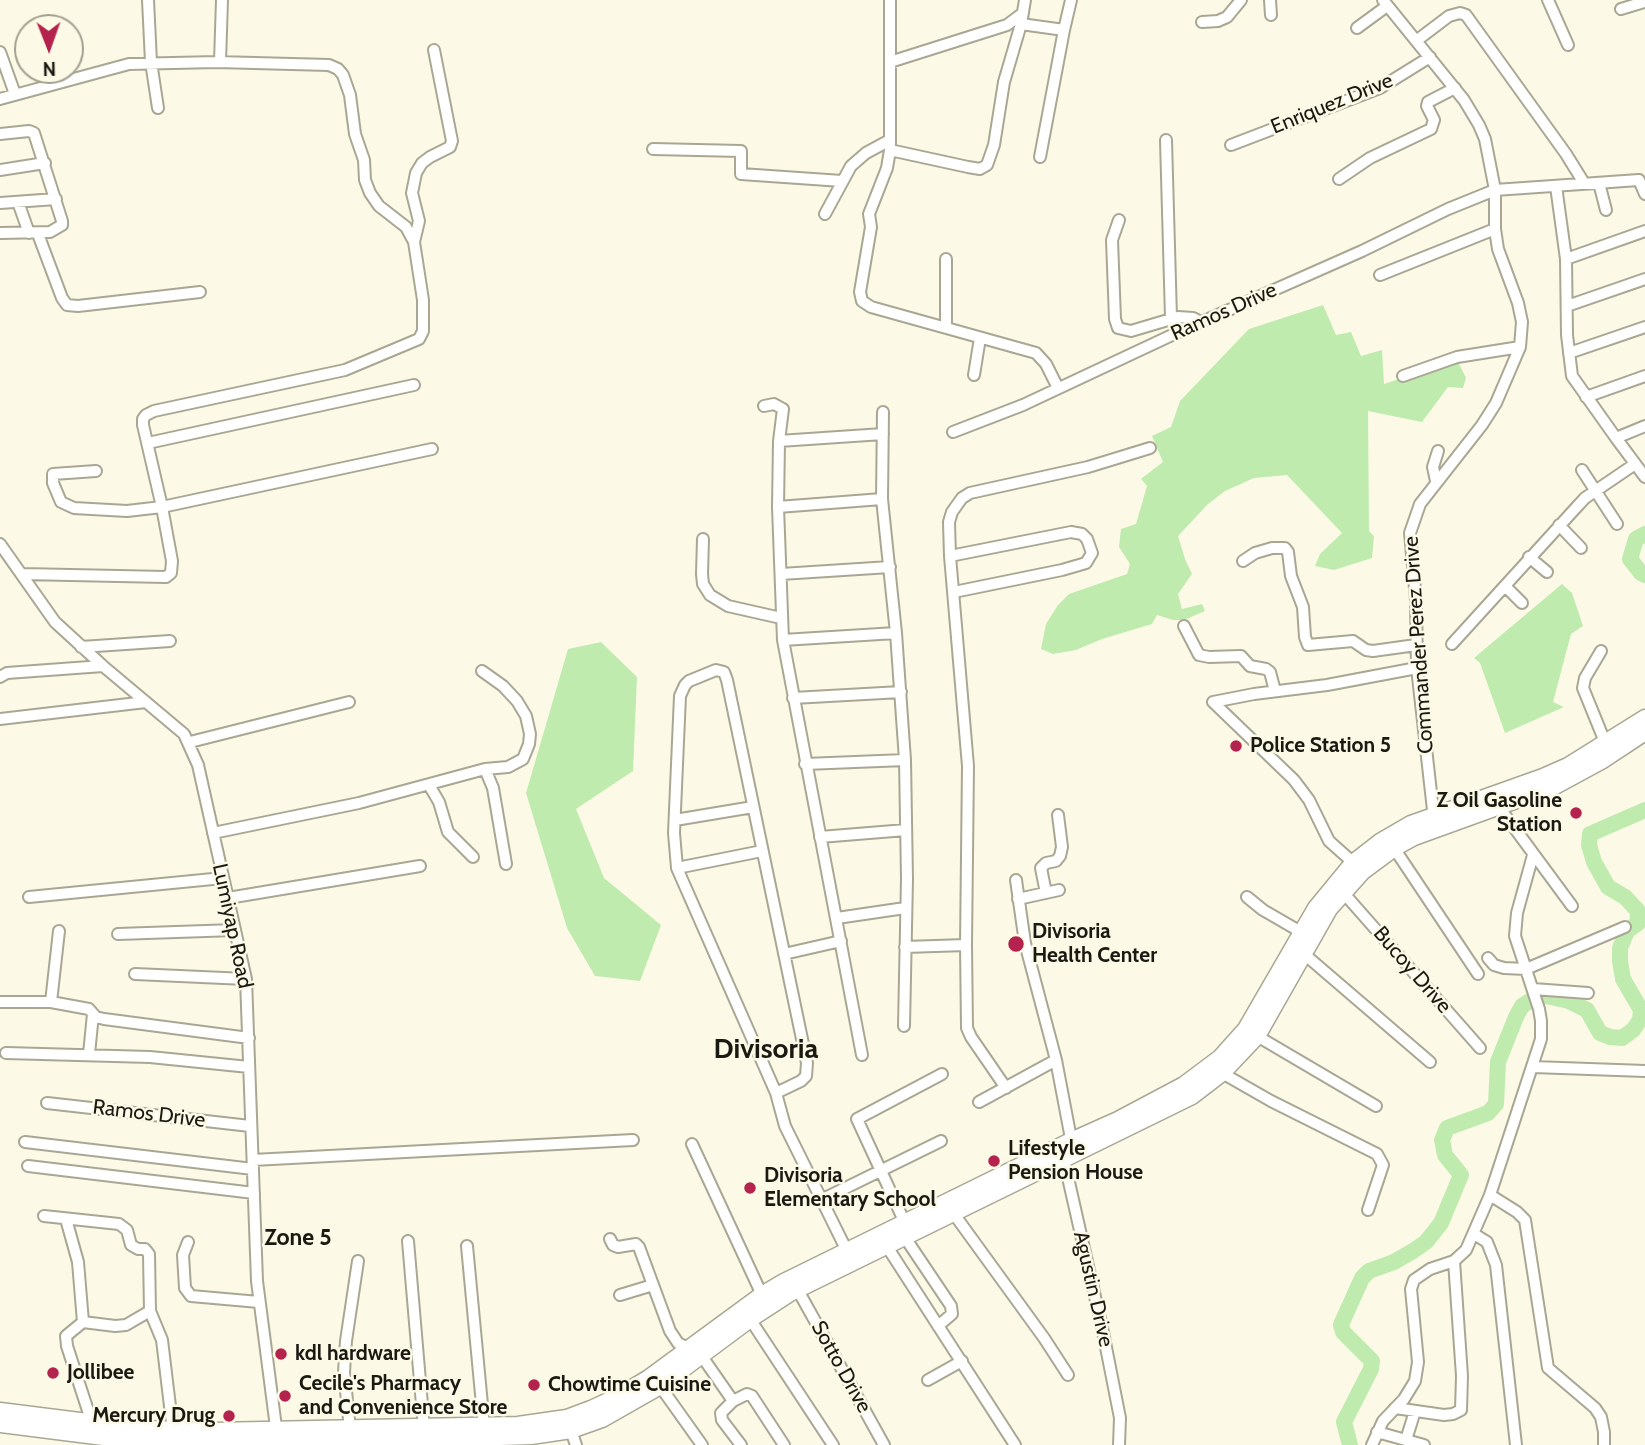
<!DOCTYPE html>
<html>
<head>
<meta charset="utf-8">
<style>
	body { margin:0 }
	#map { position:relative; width:1645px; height:1445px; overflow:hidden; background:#fcfae6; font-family:Cabin,sans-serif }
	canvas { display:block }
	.north { position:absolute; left:14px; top:14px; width:70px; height:70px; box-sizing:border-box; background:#fcfae6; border:2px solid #a2a091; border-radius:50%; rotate:179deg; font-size:19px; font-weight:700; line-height:28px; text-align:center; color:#1a1912 }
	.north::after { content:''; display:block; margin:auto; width:24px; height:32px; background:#b4234d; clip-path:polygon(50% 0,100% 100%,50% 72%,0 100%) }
</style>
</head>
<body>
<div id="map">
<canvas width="1645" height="1445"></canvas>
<div class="north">N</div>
</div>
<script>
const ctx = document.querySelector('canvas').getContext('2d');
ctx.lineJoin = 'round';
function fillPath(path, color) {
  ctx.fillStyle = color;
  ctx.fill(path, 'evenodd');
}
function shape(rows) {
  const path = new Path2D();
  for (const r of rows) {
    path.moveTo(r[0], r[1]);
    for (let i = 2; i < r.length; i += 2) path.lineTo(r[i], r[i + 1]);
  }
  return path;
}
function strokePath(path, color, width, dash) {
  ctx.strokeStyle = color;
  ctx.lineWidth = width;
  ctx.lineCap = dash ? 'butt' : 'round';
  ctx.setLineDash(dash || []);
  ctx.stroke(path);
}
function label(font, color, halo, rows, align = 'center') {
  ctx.font = font + ' Cabin,sans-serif';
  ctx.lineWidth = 5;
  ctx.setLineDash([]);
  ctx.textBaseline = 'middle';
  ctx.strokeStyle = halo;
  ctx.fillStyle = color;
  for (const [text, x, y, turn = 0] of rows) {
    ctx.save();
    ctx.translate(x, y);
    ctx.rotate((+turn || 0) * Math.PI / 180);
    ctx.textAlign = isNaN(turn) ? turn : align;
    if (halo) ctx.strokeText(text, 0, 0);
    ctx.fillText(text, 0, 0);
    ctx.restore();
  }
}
fillPath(shape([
	[1323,305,1336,335,1351,332,1361,356,1382,350,1384,384,1457,360,1466,378,1463,388,1448,387,1422,422,1368,411,1369,531,1374,536,1372,558,1334,570,1315,566,1320,554,1342,533,1287,475,1254,478,1225,491,1208,504,1178,536,1185,559,1192,574,1178,594,1182,609,1202,604,1205,611,1184,620,1173,620,1157,615,1152,624,1102,639,1076,650,1053,654,1041,649,1046,624,1058,605,1069,594,1127,574,1130,564,1119,547,1121,529,1136,524,1147,486,1141,479,1163,462,1152,436,1171,427,1180,401,1249,329],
	[1562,584,1572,593,1583,626,1571,634,1553,702,1564,707,1505,733,1480,663,1474,658],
	[601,642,637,677,633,771,576,809,604,878,661,925,640,981,595,976,567,928,526,793,568,649]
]), '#bfebaf');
strokePath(shape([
	[1645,534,1636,539,1630,559,1641,573,1645,575],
	[1350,1445,1344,1422,1371,1369,1372,1361,1343,1332,1341,1325,1344,1318,1362,1278,1369,1271,1394,1262,1413,1251,1426,1242,1441,1223,1461,1175,1445,1155,1442,1140,1447,1128,1488,1113,1496,1104,1498,1062,1516,1017,1522,1006,1533,999,1546,996,1569,1001,1587,1010,1600,1033,1610,1037,1622,1038,1633,1030,1640,1020,1641,1010,1623,979,1620,961,1620,948,1627,931,1638,923,1638,911,1625,897,1608,887,1594,862,1589,845,1590,834,1645,810]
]), '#bfebaf', 16);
const minor = shape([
	[148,0,151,62,158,108],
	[890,0,890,150,887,168,869,214,871,227,860,292,862,301,871,307,1036,353,1046,364,1058,388],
	[1270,0,1271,15],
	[1383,0,1464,100,1479,125,1485,139,1495,190,1495,229,1498,249,1518,303,1522,322,1520,347,1496,403,1482,425,1420,504,1410,533,1416,600,1417,668,1434,819],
	[1548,0,1568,45],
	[1621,9,1644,2],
	[1202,22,1218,21,1227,17,1241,0],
	[1021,24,1064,30,1071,0],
	[1357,28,1387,6],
	[1416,41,1449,16,1460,13,1466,15,1566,154,1584,183],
	[0,52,15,94],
	[220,62,222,0],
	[890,62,1007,25,1023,13],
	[0,99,129,64,217,62,329,65,338,69,343,75,350,95,355,134,364,160,365,180,370,193,379,206,406,227,414,242,423,300,423,331,419,339,345,370,154,411,146,415,143,419,143,425,162,507,127,511,74,508,61,502,53,483,53,474,96,471],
	[0,134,29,131,34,133,62,221,62,225,50,232,0,233],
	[1166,140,1171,318],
	[1231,145,1380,88,1430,57],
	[653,149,741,151,741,174,842,181],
	[890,150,968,167,980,169,987,165,994,145,1004,82,1021,24,1025,0],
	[1040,157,1064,30],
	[0,170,45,163],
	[1339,179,1370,158,1431,129,1434,120,1427,106,1428,102,1455,88],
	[1599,183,1606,210],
	[1556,186,1566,259,1567,335,1572,376,1616,438,1645,426],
	[18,202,29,233],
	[0,203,56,199],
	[825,214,851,166,866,153,890,140],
	[1119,220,1112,240,1115,319,1118,328,1131,331,1178,317,1193,318,1201,322],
	[38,234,62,298,67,305,78,306,200,292],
	[414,242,419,221,412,193,416,173,422,163,430,157,450,147,452,141,434,50],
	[946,259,946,327],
	[1566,259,1645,231],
	[1380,275,1495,229],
	[1567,306,1645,279],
	[1569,353,1645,327],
	[974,375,980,338],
	[1403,376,1457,357,1520,347],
	[1586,397,1645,376],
	[764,406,774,404,783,409,779,441],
	[883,412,882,499,896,633,905,760,907,879,904,1026],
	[953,432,1023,405,1170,336,1362,251,1448,209,1495,190,1639,180,1645,194],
	[1616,438,1645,477],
	[148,443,414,385],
	[1582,470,1617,524],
	[1436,481,1433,467,1438,451],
	[778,507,882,499],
	[1559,525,1581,548],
	[703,539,702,574,703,584,710,595,728,606,781,618],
	[0,544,55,622,103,666,184,734,198,765,246,979,257,1281,277,1435],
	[950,556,1071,532,1082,534,1087,539,1092,553,1086,563,1062,570,954,592],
	[1529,557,1547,572],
	[1243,561,1255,553,1272,548,1285,548,1288,552,1291,576,1303,607,1305,637,1308,645,1353,641,1366,650,1373,651,1416,645],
	[23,574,166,577,171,573,172,561,162,507,432,449],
	[781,574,890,567],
	[1505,586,1522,603],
	[1184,626,1199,655,1209,657,1241,656,1250,666,1266,669,1270,672,1275,691],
	[783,640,896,633],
	[1452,644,1573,511,1585,498,1635,464],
	[81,647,170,641],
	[1601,651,1585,678,1583,688,1605,742],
	[482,671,503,686,517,701,526,716,530,734,529,744,523,759,508,767,485,769],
	[0,677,7,673,103,666],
	[793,698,901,692],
	[1213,702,1294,780,1309,800,1329,841,1357,866],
	[1213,702,1254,694,1327,685,1417,668],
	[0,719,146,702],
	[190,742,349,702],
	[805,764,905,760],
	[429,785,439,802,448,832,473,857],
	[1496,803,1572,906],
	[675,820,753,807],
	[213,833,359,803,485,769,493,788,506,864],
	[820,837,906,830],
	[1394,848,1478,974],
	[677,868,762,851],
	[1016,880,1025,943,1056,1060,1072,1144],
	[1341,890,1480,1048],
	[1046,893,1041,868,1046,863,1056,861,1060,856,1062,847,1058,815],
	[29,897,223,878],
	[1247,897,1263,910,1301,932],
	[228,898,420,866],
	[1018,899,1059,890],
	[837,918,905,908],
	[118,934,235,930],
	[966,945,967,1028,971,1037,1006,1088],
	[905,947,966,945,968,766,950,556,949,522,952,512,962,498,970,493,1088,467,1150,448],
	[1303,953,1430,1062],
	[784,954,841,941],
	[1488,958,1494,965,1504,968,1526,969,1625,927],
	[135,974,246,979],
	[1533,989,1588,993],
	[0,1002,51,1002,89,1009,96,1017,104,1019,249,1038],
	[51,1002,59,931],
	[1257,1036,1376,1106],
	[6,1053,150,1057,249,1067],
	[89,1054,93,1014],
	[862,1055,783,640,778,507,779,441,883,434],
	[1533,1067,1645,1071],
	[1222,1073,1271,1101,1377,1154,1383,1165,1368,1210],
	[776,1093,801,1081,806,1076,807,1063,727,680,724,672,716,670,689,681,685,685,680,696,674,833,677,868,776,1093,785,1126,849,1255],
	[979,1102,1056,1060],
	[47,1103,250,1126],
	[25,1142,253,1169],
	[692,1144,762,1295],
	[253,1160,633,1140],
	[1064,1160,1103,1332,1120,1418,1119,1445],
	[28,1166,254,1193],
	[1490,1195,1517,1212,1525,1220,1548,1368,1595,1408,1601,1417,1604,1432,1604,1445],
	[823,1199,941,1141],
	[954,1214,1044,1338,1068,1375],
	[44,1216,119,1224,127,1230,131,1245,138,1249,145,1249,149,1254,150,1311,126,1325,115,1326,83,1322,66,1336,67,1346,92,1423],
	[66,1219,78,1262,83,1322],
	[905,1223,857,1119,942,1074],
	[1474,1234,1487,1242,1496,1265,1516,1445],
	[904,1236,951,1306,952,1314,938,1326],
	[610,1239,613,1245,618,1247,636,1244,639,1247,670,1331,678,1343,701,1355,733,1401],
	[408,1241,424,1428],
	[188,1242,183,1255,185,1288,191,1296,259,1302],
	[886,1245,1015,1445],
	[467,1246,484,1426],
	[795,1285,884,1445],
	[620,1295,653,1285],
	[150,1311,162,1340,173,1431],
	[750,1319,833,1445],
	[928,1380,962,1361],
	[660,1386,702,1445],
	[1395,1408,1444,1415,1453,1414,1461,1410,1462,1376,1454,1261],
	[569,1425,576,1445],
	[350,1429,344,1372,346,1341,358,1261],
	[1377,1432,1424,1445],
	[1406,1440,1415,1411],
	[741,1445,722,1420,721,1413,733,1401,747,1394,752,1396,784,1445],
	[1372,1445,1383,1421,1404,1399,1415,1381,1418,1362,1411,1289,1414,1280,1430,1269,1454,1261,1466,1250,1490,1195,1541,1039,1541,1021,1539,1009,1515,936,1517,913,1533,855]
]);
const highway = shape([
	[0,1411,143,1429,213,1431,518,1425,567,1418,591,1409,619,1396,649,1378,762,1295,784,1282,1071,1141,1118,1120,1184,1085,1220,1058,1246,1029,1316,908,1353,863,1380,842,1411,824,1543,777,1568,766,1645,718],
	[0,1424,143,1442,278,1444,531,1436,571,1430,602,1419,660,1386,750,1319,790,1293,1192,1096,1222,1073,1257,1036,1329,909,1363,871,1394,848,1414,837,1555,786,1601,761,1645,732]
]);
strokePath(minor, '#a9a794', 14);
strokePath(highway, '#a9a794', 19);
strokePath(minor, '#fff', 10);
strokePath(highway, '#fff', 16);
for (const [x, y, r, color] of [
	[1236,746,7,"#b4234d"],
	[1576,813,7,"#b4234d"],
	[1016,944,9,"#b4234d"],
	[994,1161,7,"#b4234d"],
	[750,1188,7,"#b4234d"],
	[281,1354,7,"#b4234d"],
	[53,1373,7,"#b4234d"],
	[534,1385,7,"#b4234d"],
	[285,1396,7,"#b4234d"],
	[229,1416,7,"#b4234d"]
]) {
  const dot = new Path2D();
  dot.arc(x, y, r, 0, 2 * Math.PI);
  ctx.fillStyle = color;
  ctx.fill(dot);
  strokePath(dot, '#fcfae6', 2.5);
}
label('21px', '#1a1912', '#fcfae6', [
	["Enriquez Drive",1332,104,-22],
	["Ramos Drive",1224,312,-24],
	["Commander Perez Drive",1419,645,-94],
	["Lumiyap Road",232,926,78],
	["Bucoy Drive",1412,970,49],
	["Ramos Drive",149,1114,7],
	["Agustin Drive",1093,1289,77],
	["Sotto Drive",841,1367,61]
]);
label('bold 21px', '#1a1912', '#fcfae6', [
	["Police Station 5",1250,746],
	["Z Oil Gasoline",1562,801,"right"],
	["Station",1562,825,"right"],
	["Divisoria",1032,932],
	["Health Center",1032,956],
	["Lifestyle",1008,1149],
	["Pension House",1008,1173],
	["Divisoria",764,1176],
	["Elementary School",764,1200],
	["kdl hardware",295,1354],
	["Jollibee",67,1373],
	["Cecile's Pharmacy",299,1384],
	["and Convenience Store",299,1408],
	["Chowtime Cuisine",548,1385],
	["Mercury Drug",215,1416,"right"]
], 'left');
label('bold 23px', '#1a1912', '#fcfae6', [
	["Zone 5",298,1238]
]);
label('bold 28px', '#1a1912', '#fcfae6', [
	["Divisoria",766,1050]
]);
</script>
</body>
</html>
